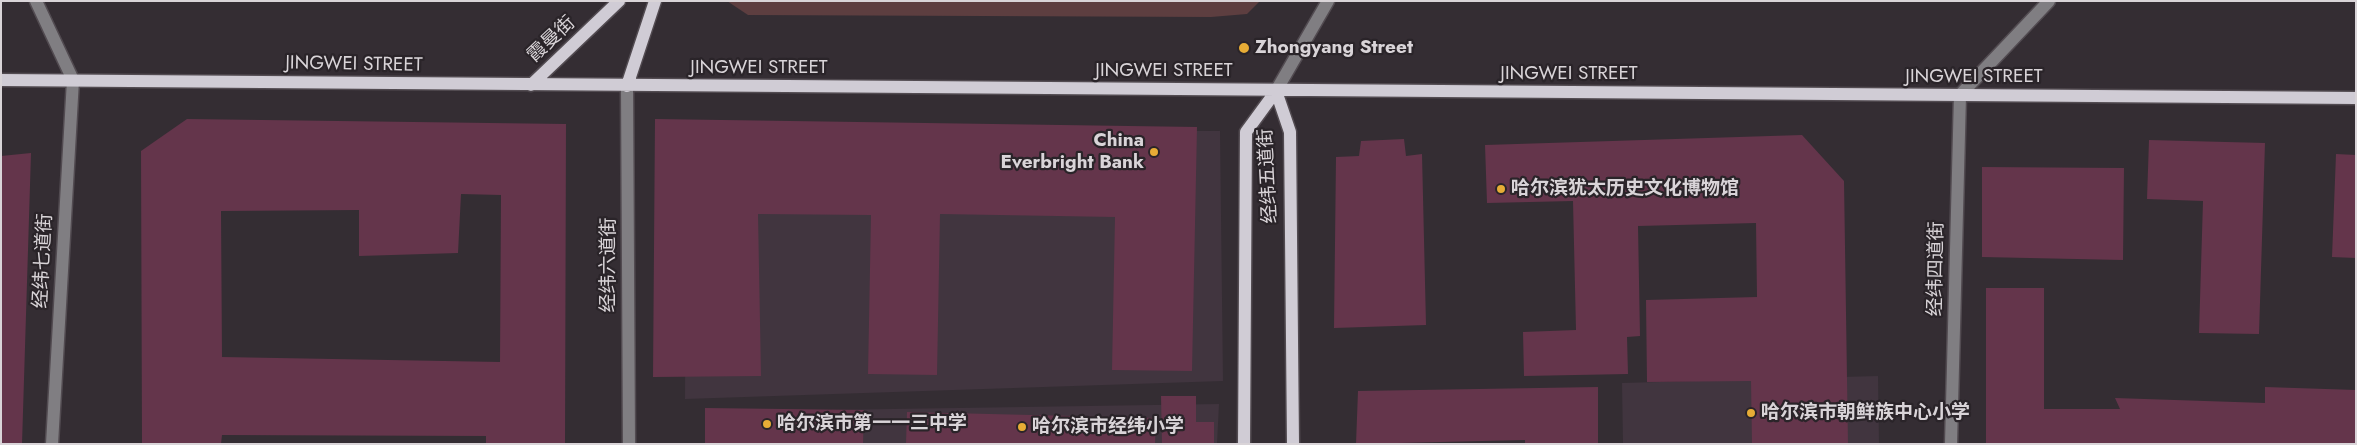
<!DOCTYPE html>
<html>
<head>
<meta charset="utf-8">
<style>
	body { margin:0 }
	#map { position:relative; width:2357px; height:445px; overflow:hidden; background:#342d33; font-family:Jost,sans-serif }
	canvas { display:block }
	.frame { position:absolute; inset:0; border:2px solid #d9d4d8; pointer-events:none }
</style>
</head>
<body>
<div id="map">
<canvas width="2357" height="445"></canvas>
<div class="frame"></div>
</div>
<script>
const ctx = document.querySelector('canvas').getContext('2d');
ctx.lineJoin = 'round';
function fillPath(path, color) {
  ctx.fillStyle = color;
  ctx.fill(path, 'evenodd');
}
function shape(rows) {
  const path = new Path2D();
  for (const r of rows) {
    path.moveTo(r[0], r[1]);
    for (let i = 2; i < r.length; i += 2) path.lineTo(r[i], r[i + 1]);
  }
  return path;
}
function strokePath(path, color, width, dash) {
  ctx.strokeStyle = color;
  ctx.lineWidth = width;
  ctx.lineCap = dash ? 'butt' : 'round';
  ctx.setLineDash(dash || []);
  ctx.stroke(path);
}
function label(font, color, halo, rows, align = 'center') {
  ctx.font = font + ' Jost,"Noto Sans SC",sans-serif';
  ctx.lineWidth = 4.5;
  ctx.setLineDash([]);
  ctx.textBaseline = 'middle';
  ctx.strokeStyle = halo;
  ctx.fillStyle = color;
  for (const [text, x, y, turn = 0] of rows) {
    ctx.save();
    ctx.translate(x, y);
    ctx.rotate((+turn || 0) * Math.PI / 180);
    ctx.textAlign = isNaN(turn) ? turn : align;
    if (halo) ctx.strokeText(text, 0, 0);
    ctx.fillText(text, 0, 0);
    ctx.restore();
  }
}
fillPath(shape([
	[686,130,1220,131,1223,381,685,399],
	[1878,376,1879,444,1623,444,1622,383],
	[1219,404,1217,444,827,444,827,410]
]), '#41353f');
fillPath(shape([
	[727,1,1260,1,1247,14,1211,17,748,15]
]), '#5d3e40');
fillPath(shape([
	[187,119,566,124,565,444,486,444,486,436,222,435,221,444,142,444,141,151],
	[461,194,501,195,500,362,222,357,221,211,359,210,359,256,458,253],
	[655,119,1197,127,1192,371,1112,370,1115,217,940,214,937,375,868,374,871,215,758,214,761,376,653,377],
	[1802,135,1844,181,1848,444,1752,444,1751,381,1647,382,1646,300,1757,297,1756,223,1638,226,1640,336,1627,337,1628,374,1524,376,1523,332,1576,330,1573,201,1487,203,1485,145],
	[1404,139,1406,156,1422,154,1426,325,1334,328,1336,157,1359,156,1361,141],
	[2149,140,2265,143,2259,334,2199,333,2203,201,2147,199],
	[31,153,22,444,1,444,1,156],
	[2336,154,2356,155,2356,258,2332,257],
	[1982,167,2124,168,2123,260,1982,257],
	[1986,288,2044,288,2044,409,2120,409,2115,398,2265,403,2265,387,2356,390,2356,444,1986,444],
	[1598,387,1598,444,1525,444,1525,440,1356,444,1358,391],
	[1161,396,1196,396,1196,422,1214,422,1214,444,1162,444],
	[705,408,864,410,863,444,705,444],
	[907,412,1156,418,1155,444,906,444]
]), '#64354b');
const minor = shape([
	[36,1,73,80,52,444],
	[627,86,629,444],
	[1276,91,1328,1],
	[1951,444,1960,95,2049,1]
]);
const major = shape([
	[1,80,2356,98],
	[531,85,619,1],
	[627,86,655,1],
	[1276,91,1290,132,1293,444],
	[1244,444,1246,132,1276,91]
]);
strokePath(minor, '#524b51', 15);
strokePath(major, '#524b51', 15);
strokePath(minor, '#807e82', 12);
strokePath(major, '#d0ccd5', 12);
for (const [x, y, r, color] of [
	[1244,48,6,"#e7ac36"],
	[1154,152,5,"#e7ac36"],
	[1501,189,5,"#e7ac36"],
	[1751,413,5,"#e7ac36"],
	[767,424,5,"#e7ac36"],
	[1022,427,5,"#e7ac36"]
]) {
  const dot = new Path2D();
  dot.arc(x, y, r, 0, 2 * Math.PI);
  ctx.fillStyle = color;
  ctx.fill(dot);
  strokePath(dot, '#2a2429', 2);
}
label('19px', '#d9d4d8', '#2a2429', [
	["霞曼街",552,40,-43],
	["JINGWEI STREET",354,65,1],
	["JINGWEI STREET",759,68],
	["JINGWEI STREET",1164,71],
	["JINGWEI STREET",1569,74],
	["JINGWEI STREET",1974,77],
	["经纬五道街",1269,176,-93],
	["经纬七道街",44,261,-87],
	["经纬六道街",609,265,-90],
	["经纬四道街",1937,269,-89]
]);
label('bold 19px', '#d9d4d8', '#2a2429', [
	["Zhongyang Street",1255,48],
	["China",1144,141,"right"],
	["Everbright Bank",1144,163,"right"],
	["哈尔滨犹太历史文化博物馆",1511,189],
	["哈尔滨市朝鲜族中心小学",1761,413],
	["哈尔滨市第一一三中学",777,424],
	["哈尔滨市经纬小学",1032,427]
], 'left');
</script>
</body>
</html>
